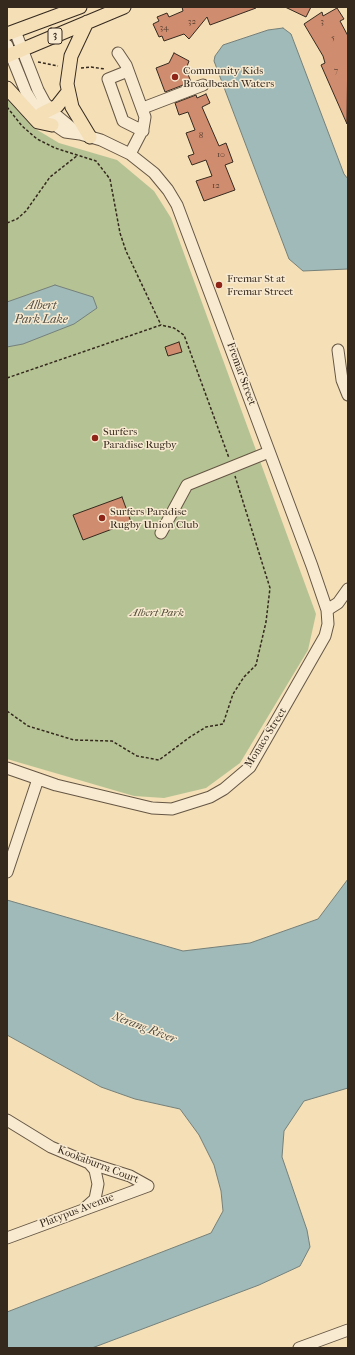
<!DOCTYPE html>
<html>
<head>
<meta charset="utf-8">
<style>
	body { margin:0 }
	#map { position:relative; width:355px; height:1355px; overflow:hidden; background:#f4dfb7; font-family:"IM FELL French Canon",serif }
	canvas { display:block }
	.frame { position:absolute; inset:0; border:8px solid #35291e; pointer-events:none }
</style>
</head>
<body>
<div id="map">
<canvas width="355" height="1355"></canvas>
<div class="frame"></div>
</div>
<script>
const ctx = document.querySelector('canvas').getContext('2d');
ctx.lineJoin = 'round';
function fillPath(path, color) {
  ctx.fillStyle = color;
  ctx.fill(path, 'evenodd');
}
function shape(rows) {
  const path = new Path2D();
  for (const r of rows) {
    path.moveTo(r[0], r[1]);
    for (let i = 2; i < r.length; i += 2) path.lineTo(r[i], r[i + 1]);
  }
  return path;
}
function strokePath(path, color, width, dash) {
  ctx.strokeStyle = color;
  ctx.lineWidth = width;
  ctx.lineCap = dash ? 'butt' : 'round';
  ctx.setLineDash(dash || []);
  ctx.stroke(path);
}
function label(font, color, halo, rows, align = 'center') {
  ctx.font = font + ' "IM FELL French Canon",serif';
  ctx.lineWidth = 3;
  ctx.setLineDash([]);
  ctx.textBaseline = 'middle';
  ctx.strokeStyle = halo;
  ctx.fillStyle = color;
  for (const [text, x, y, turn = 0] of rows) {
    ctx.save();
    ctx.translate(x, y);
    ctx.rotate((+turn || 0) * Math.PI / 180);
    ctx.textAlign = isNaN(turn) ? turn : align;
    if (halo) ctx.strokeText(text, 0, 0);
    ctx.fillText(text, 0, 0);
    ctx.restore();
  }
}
fillPath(shape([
	[7,99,34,128,59,143,117,160,154,191,171,218,316,614,308,650,240,763,206,788,164,798,134,796,7,759]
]), '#b5c394');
const water = shape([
	[283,28,291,34,344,174,348,179,348,269,303,271,289,259,214,61,215,56,223,45,268,30,283,28],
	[55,285,93,297,97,308,74,324,23,344,7,347,7,302,55,285],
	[348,879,348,1088,304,1101,284,1131,282,1157,307,1230,310,1247,300,1266,259,1285,92,1348,7,1348,7,1312,211,1233,223,1211,221,1191,214,1165,199,1135,180,1109,135,1099,101,1087,7,1035,7,900,183,951,250,943,318,919,348,879]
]);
fillPath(water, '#9fbab8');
strokePath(water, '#75807a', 1);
const building = shape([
	[182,7,256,7,256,8,210,25,207,17,189,39,184,34,164,41,162,36,159,37,153,24,159,21,157,17,167,13,169,17,183,11,182,7],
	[285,7,311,7,306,17,285,7],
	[337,8,344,19,340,21,348,36,347,124,321,65,325,63,323,56,304,24,322,12,323,16,337,8],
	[174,53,189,61,186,69,191,82,165,92,156,68,169,63,174,53],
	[206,94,210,103,202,107,219,146,226,143,233,162,225,165,235,190,204,201,196,181,212,176,206,160,192,165,188,156,194,154,186,133,195,130,188,112,179,115,175,103,196,95,197,98,206,94],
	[179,342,182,352,168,356,165,347,179,342],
	[122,497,131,522,83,540,73,515,122,497]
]);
fillPath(building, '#cf8c6f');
strokePath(building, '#35291e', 1);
const minor = shape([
	[15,31,38,90,45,103,56,115,79,134],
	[7,45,26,92,35,107,46,119,65,132,80,134,101,140,130,154,154,173,168,190,177,205,312,566,327,610,328,624,325,636,250,767,224,789,210,797,172,809,152,808,56,785,7,768],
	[118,53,126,65,145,117,143,129,130,154],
	[128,71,108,79,123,121,143,131],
	[143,108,203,85],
	[338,350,342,380,348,395],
	[161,533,187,485,269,452],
	[327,610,338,603,348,589],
	[7,872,38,779],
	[7,1120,51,1147,89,1163,130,1176,148,1186],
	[86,1207,95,1199,98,1184,95,1170,89,1163],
	[7,1238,148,1186],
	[299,1348,348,1330]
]);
const major = shape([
	[87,22,71,56,67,84,72,107,90,137],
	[7,34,80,7],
	[7,56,124,7],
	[7,88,38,122,52,125],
	[41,114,57,106,68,92]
]);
strokePath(minor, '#655644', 13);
strokePath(major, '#35291e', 15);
strokePath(shape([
	[38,62,58,66],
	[81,68,91,67,105,69],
	[7,107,22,126,37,139,55,148,96,161,110,179,120,233,126,251,161,325],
	[7,223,17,219,26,211,50,177,78,155],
	[7,378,161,325,174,328,184,335,229,458],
	[7,711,28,726,74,740,112,741,137,756,159,760,190,737,206,727,223,724,233,694,244,677,256,665,266,622,270,588,235,476]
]), '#35291e', 1.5, [3, 2]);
strokePath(minor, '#f8ead0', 11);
strokePath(major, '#f4dfb7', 13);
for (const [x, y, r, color] of [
	[175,77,4,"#8f2418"],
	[219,285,4,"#8f2418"],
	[95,438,4,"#8f2418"],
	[102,518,4,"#8f2418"]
]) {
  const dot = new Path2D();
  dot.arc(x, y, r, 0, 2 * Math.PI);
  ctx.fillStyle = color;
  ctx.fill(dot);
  strokePath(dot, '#f8ead0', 1.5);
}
label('9px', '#5c4232', null, [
	["32",192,22],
	["3",322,22],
	["34",164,28],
	["5",333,38],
	["7",336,71],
	["8",201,136],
	["10",221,155],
	["12",216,186]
]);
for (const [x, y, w] of [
	[55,36,14]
]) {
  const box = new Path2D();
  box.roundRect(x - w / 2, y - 8, w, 16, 3);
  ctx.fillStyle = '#f8ead0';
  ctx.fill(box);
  strokePath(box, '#35291e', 1);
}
label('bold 10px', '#35291e', null, [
	["3",55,36]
]);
label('11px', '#35291e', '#f8ead0', [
	["Community Kids",183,71],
	["Broadbeach Waters",183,84],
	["Fremar St at",227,279],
	["Fremar Street",227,292],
	["Surfers",103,432],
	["Paradise Rugby",103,445],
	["Surfers Paradise",110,512],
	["Rugby Union Club",110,525]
], 'left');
label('11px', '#35291e', '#f8ead0', [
	["Fremar Street",241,374,70],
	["Monaco Street",266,738,-58],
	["Kookaburra Court",98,1165,21],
	["Platypus Avenue",77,1211,-21]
]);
label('italic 11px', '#55503c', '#f8ead0', [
	["Albert Park",157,613]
]);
label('italic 12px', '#504d44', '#f8ead0', [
	["Albert",41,306],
	["Park Lake",41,320],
	["Nerang River",144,1028,21]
]);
</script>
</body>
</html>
